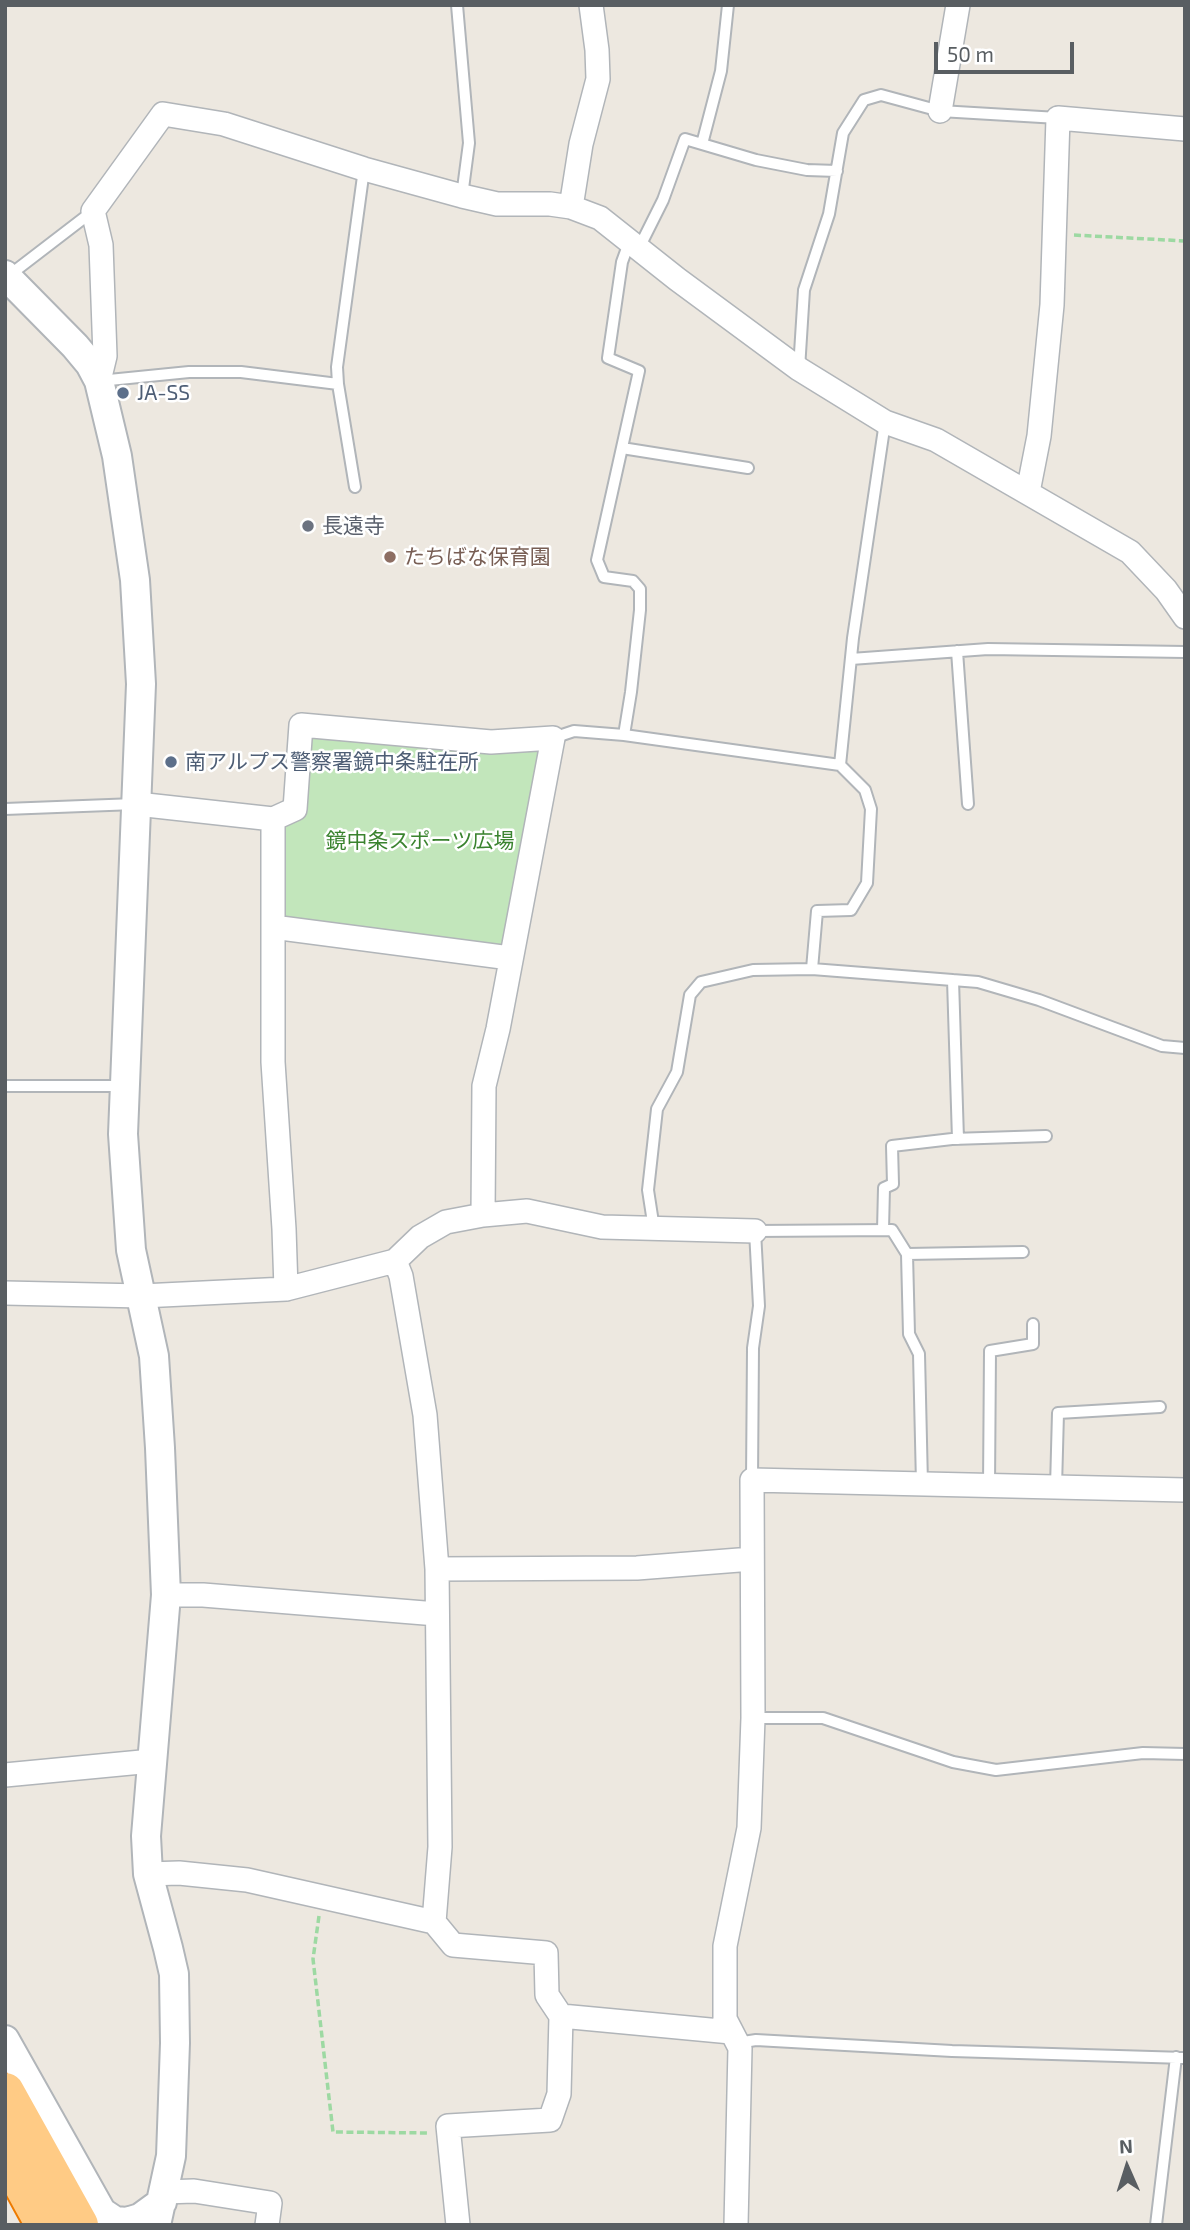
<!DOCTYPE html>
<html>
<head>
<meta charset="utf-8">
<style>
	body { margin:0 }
	#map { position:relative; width:1190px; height:2230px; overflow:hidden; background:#ede8e0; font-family:"Exo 2",sans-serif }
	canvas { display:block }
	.frame { position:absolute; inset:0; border:7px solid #595e62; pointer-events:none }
	.north { position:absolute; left:1092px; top:2132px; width:70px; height:70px; -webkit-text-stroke:5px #fff; paint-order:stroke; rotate:357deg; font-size:19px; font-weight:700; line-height:28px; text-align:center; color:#595e62 }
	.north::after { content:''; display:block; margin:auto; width:24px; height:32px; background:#595e62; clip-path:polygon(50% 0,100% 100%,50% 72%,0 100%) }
	.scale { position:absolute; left:934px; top:42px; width:140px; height:32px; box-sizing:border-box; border:4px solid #595e62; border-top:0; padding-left:9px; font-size:21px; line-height:24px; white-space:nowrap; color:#595e62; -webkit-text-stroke:5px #fff; paint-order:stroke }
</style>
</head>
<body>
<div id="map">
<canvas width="1190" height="2230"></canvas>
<div class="frame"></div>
<div class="north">N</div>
<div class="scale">50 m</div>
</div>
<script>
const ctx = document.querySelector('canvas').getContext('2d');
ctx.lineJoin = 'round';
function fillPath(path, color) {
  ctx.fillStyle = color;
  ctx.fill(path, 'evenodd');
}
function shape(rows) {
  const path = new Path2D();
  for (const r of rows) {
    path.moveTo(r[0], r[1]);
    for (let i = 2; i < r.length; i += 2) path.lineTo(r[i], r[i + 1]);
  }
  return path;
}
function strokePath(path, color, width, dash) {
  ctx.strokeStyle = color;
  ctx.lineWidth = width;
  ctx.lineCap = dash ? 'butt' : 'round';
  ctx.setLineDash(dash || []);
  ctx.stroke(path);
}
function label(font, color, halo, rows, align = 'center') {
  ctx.font = font + ' "Exo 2","Noto Sans JP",sans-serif';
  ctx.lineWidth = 5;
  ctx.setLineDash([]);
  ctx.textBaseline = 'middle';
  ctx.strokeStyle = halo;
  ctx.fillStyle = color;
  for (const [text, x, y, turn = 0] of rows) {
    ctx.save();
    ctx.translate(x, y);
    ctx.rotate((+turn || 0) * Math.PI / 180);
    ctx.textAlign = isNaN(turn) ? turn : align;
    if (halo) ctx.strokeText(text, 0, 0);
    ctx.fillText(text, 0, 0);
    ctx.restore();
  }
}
fillPath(shape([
	[301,725,551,748,510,958,273,927,273,819,295,809]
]), '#c2e6bb');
const service = shape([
	[457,5,469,143,462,196],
	[702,144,721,71,728,5],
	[639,248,663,200,685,139,756,160,807,170,837,171],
	[7,277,93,211],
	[799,369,804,290,829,214,843,133,864,100,881,95,940,111,1058,118],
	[99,381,189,372,241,372,338,384],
	[622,448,748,468],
	[355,487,338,384,337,367,364,169],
	[957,651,968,804],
	[851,659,988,649,1185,652],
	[624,735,631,692,640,610,640,589,633,581,604,577,597,560,639,371,608,358,622,262,630,240],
	[553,738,574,731,624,735,840,765,853,638,885,422],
	[5,809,135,804],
	[812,969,817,911,851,910,867,883,871,809,865,790,840,765],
	[953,980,958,1139],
	[5,1086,125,1086],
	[654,1229,648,1190,657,1109,677,1072,690,995,701,982,753,970,812,969,978,982,1039,1000,1162,1046,1185,1048],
	[883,1230,884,1188,893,1184,892,1146,952,1139,1046,1136],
	[907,1254,1023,1252],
	[752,1480,753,1348,759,1306,755,1231,892,1230,907,1254,909,1334,919,1354,922,1484],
	[989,1486,990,1351,1033,1344,1033,1324],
	[1056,1487,1058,1413,1160,1407],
	[753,1718,823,1718,953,1762,996,1770,1143,1753,1185,1754],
	[737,2043,756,2040,952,2051,1185,2058],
	[1156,2225,1176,2057]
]);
const minor = shape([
	[940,111,958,5],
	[571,207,581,144,598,79,597,50,591,5],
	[99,381,105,356,101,245,93,211,163,114,224,124,364,169,462,196,497,204,550,204,571,207,600,218,677,279,799,369,885,422,936,440,1130,552,1166,590,1185,617],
	[1028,492,1039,436,1052,305,1058,118,1185,129],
	[137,804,273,819,295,809,301,725,491,742,553,738,498,1029,484,1086,483,1215],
	[273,819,273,1062,284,1229,286,1289],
	[273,927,510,958],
	[395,1261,401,1276,425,1415,437,1569,440,1847,434,1922],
	[5,1293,142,1296,286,1289,395,1261,420,1237,446,1222,483,1215,527,1211,602,1227,755,1231],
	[437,1569,637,1568,752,1559],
	[166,1595,203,1595,437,1614],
	[5,1775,152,1761],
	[148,1874,179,1873,247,1880,434,1922,453,1945,546,1953,547,1995,561,2016,731,2032],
	[164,2192,194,2191,270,2203,267,2225],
	[458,2225,448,2126,550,2120,559,2094,561,2016],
	[736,2225,740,2048,725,2019,725,1946,749,1828,753,1718,752,1480,1185,1490]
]);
const tertiary = shape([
	[5,275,75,346,90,364,99,381,117,456,135,580,141,684,123,1134,131,1250,154,1356,160,1448,166,1595,146,1836,148,1874,168,1948,174,1974,175,2043,171,2156,156,2225],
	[5,2040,109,2225],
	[100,2211,115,2221,127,2222,140,2218,162,2202]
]);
const motorway = shape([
	[5,2092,79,2225],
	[5,2152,45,2225]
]);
strokePath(service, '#b1b5b9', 14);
strokePath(minor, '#b1b5b9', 26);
strokePath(tertiary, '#b1b5b9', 32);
strokePath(motorway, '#ed7a00', 42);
strokePath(shape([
	[1074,235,1185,241],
	[319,1916,313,1959,333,2132,429,2133]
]), '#9dd9a2', 3.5, [7, 3.5]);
strokePath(service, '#fff', 10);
strokePath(minor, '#fff', 23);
strokePath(tertiary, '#fff', 28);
strokePath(motorway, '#ffcb85', 38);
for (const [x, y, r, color] of [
	[123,393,7,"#5c6f8a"],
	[308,526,7,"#6b7280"],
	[390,557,7,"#8d6e63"],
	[171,762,7,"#5c6f8a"]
]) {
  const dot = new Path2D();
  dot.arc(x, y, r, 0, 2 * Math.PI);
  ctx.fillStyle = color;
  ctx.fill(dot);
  strokePath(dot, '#fff', 2.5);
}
label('21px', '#4e5e75', '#fff', [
	["JA-SS",137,393],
	["南アルプス警察署鏡中条駐在所",185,762]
], 'left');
label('21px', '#5b616d', '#fff', [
	["長遠寺",322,526]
], 'left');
label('21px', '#785e54', '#fff', [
	["たちばな保育園",404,557]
], 'left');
label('21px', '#3a832f', '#fff', [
	["鏡中条スポーツ広場",420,841]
]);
</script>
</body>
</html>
